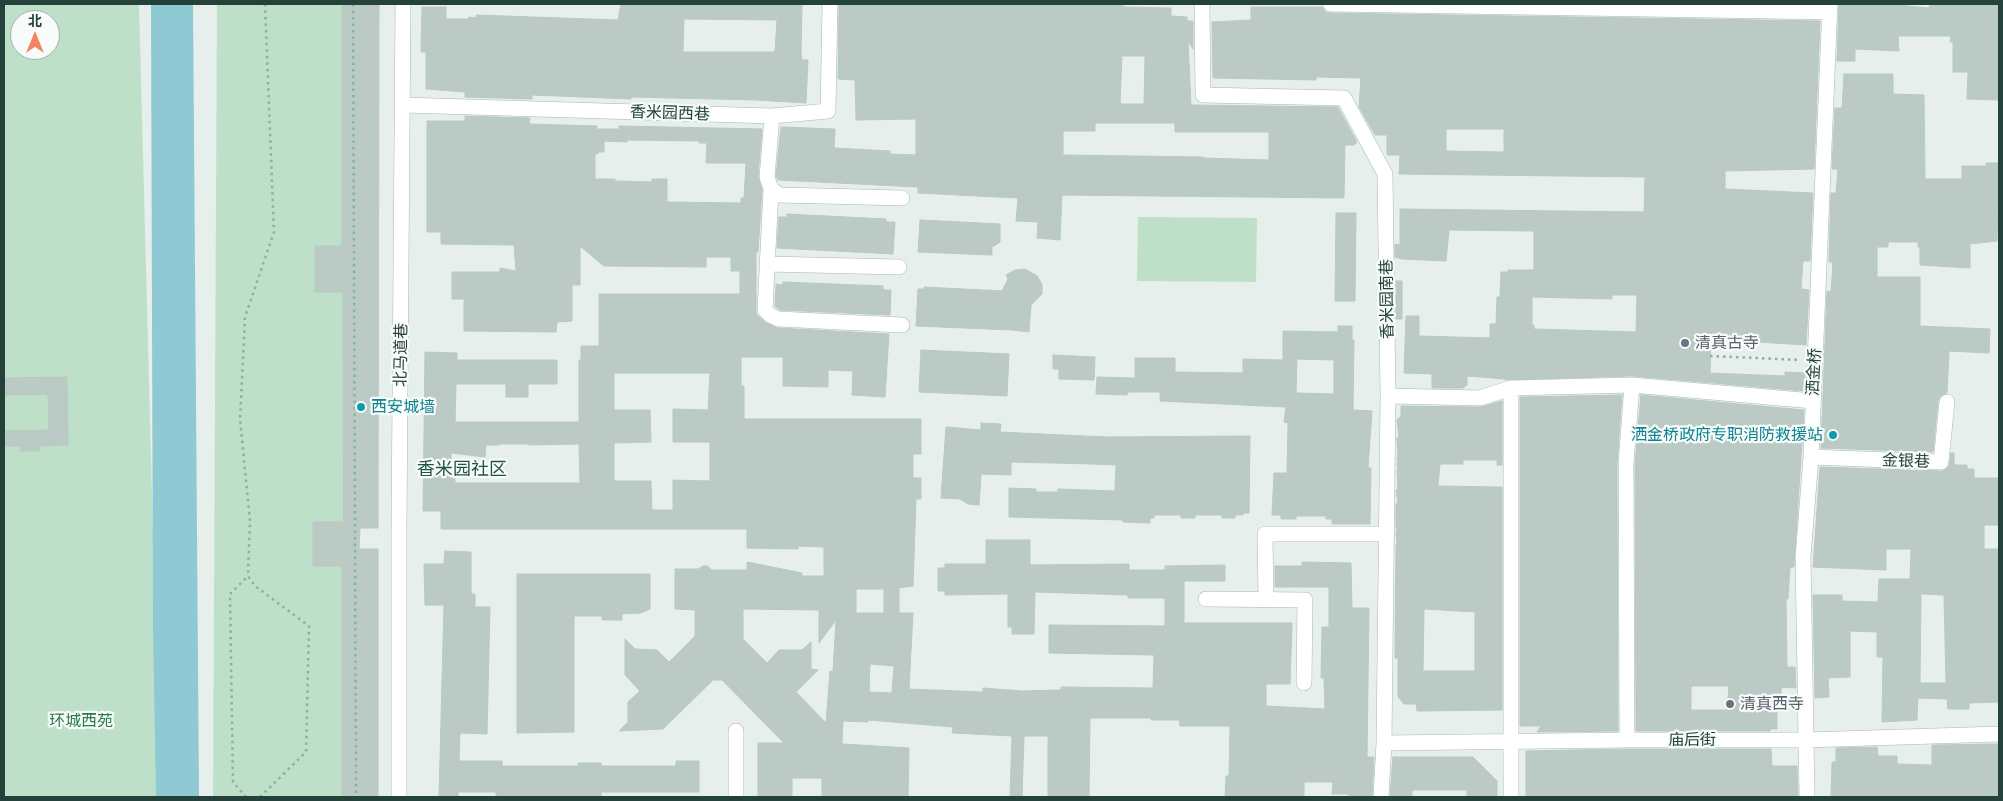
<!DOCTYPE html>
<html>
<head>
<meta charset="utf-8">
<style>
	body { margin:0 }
	#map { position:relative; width:2003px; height:801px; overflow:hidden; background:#e6efeb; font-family:"Asap Condensed","Noto Sans SC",sans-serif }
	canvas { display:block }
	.frame { position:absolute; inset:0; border:5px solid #24423a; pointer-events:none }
	.north { position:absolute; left:10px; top:10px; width:50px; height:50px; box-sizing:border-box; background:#f7fbf9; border:1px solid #a3b1ad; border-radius:50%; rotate:0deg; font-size:14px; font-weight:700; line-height:20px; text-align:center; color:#24423a }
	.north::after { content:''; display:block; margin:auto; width:18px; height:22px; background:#f4845f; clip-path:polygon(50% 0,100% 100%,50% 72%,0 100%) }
</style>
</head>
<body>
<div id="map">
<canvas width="2003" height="801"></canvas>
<div class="frame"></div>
<div class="north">北</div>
</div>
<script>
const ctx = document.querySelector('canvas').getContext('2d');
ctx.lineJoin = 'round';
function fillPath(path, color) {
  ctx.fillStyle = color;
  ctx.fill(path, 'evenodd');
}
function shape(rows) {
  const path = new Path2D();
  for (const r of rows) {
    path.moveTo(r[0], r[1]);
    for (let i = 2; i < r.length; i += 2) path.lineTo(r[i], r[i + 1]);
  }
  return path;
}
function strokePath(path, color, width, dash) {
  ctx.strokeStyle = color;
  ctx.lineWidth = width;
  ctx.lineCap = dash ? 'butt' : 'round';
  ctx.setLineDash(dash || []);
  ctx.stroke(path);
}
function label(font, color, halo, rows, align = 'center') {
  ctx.font = font + ' "Asap Condensed","Noto Sans SC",sans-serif';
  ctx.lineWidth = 4.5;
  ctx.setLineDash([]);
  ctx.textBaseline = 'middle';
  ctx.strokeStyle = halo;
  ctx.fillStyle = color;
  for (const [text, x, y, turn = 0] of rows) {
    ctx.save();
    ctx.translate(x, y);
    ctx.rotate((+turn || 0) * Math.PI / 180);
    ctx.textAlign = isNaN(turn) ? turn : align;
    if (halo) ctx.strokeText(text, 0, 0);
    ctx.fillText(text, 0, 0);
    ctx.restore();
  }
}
fillPath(shape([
	[4,4,139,4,160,797,4,797],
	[20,20,50,20,50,50,20,50],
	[217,4,342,4,343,246,315,246,315,292,343,292,342,797,213,797],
	[1138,217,1257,218,1256,282,1137,281]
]), '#bfe0c8');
fillPath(shape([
	[151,4,193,4,199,797,156,797,153,627]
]), '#8ec9d4');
const building = shape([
	[342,4,379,4,378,528,360,528,359,549,378,549,378,797,342,797,342,566,313,566,313,522,343,522,343,292,315,292,315,246,342,246,342,4],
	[621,4,802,4,801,53,802,60,808,60,806,103,756,100,631,97,631,99,532,95,532,99,465,97,465,92,426,89,426,52,421,52,422,7,446,7,446,19,469,19,469,17,476,18,476,15,618,20,621,4],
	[684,19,777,20,775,52,683,52,684,19],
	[839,4,1123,4,1123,7,1171,8,1171,16,1187,17,1187,21,1193,21,1193,49,1188,41,1191,105,1338,107,1357,142,1354,145,1345,145,1344,198,1062,195,1060,240,1037,238,1038,222,1016,221,1018,198,918,193,918,187,778,180,776,176,781,127,835,129,834,148,890,151,890,154,916,155,916,119,856,120,855,80,838,79,839,4],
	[1122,56,1145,56,1144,104,1122,104,1120,103,1122,56],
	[1095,123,1175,123,1175,132,1269,132,1269,160,1203,158,1203,157,1063,155,1063,131,1095,131,1095,123],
	[1839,4,1887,4,1929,8,1930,4,1999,5,1999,100,1967,99,1968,72,1953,72,1953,42,1950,42,1951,36,1898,36,1899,51,1855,49,1855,61,1837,61,1839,4],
	[1251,7,1322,7,1326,12,1331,13,1820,21,1814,169,1725,171,1725,189,1813,193,1810,261,1803,261,1801,289,1809,290,1806,345,1711,339,1710,373,1785,376,1785,372,1805,373,1804,391,1632,376,1505,380,1505,379,1467,376,1467,385,1463,388,1432,388,1432,374,1404,373,1406,316,1419,316,1419,336,1490,338,1490,324,1496,324,1497,297,1500,297,1501,272,1508,272,1508,270,1534,270,1534,231,1449,230,1446,261,1402,259,1395,257,1395,244,1400,245,1400,209,1644,212,1645,177,1399,174,1400,155,1387,155,1387,135,1375,135,1359,107,1361,78,1316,77,1316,80,1213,78,1212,22,1251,20,1251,7],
	[1446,129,1504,129,1504,152,1446,151,1446,129],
	[1612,295,1637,295,1636,332,1534,329,1534,325,1532,325,1532,297,1612,299,1612,295],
	[1844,74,1893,74,1893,94,1924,95,1925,179,1962,179,1962,166,1986,166,1986,163,1999,163,1997,241,1970,244,1970,268,1920,265,1920,247,1918,247,1918,242,1888,242,1888,247,1877,247,1877,277,1920,277,1920,326,1990,329,1989,353,1949,351,1947,393,1940,396,1938,401,1933,452,1821,448,1827,291,1831,292,1832,278,1833,262,1829,262,1831,193,1836,193,1838,169,1832,169,1835,108,1842,108,1844,74],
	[465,116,530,118,529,124,597,126,597,129,619,129,619,126,762,129,758,176,762,190,758,252,756,252,756,314,766,323,778,328,889,334,885,397,852,395,853,371,828,370,828,387,783,386,783,357,741,357,741,386,744,386,744,419,921,419,921,454,913,454,913,478,921,478,921,499,916,499,913,586,899,588,899,613,913,613,909,689,983,692,983,688,1022,691,1061,690,1061,687,1153,688,1154,655,1049,653,1049,625,1165,626,1165,598,1128,598,1128,595,1035,592,1034,634,1012,634,1012,627,1008,627,1008,594,945,595,945,591,938,591,938,568,945,568,945,564,986,564,986,540,1030,540,1030,565,1129,564,1129,570,1165,570,1165,566,1225,565,1225,581,1184,581,1184,623,1292,623,1290,684,1266,684,1266,706,1325,709,1324,678,1321,678,1322,627,1329,627,1329,587,1275,587,1275,566,1302,566,1302,562,1351,563,1352,608,1369,608,1367,757,1374,757,1372,797,1349,797,1349,794,1332,794,1333,782,1304,782,1304,797,1225,797,1226,776,1229,776,1230,726,1180,726,1179,720,1151,720,1151,718,1090,718,1089,797,1048,797,1048,736,1024,736,1022,797,1010,797,1012,736,952,733,953,727,868,720,868,722,843,721,842,744,909,748,908,797,822,797,822,778,792,778,792,797,758,797,758,743,784,743,722,680,713,680,663,729,619,731,628,722,628,702,640,691,625,675,625,639,635,649,657,650,669,662,695,636,695,610,675,609,675,569,698,569,703,566,708,566,711,570,747,570,747,562,802,573,802,576,824,576,824,547,798,546,798,549,747,548,747,529,441,529,441,511,423,511,425,352,457,353,457,360,557,360,557,384,528,384,528,397,506,397,506,384,456,384,455,422,579,422,579,360,581,360,581,346,599,346,599,294,740,294,740,271,731,271,731,257,706,257,706,267,604,266,580,246,580,285,572,285,572,321,557,322,556,332,464,331,464,299,452,299,452,272,500,272,500,268,516,271,514,245,441,244,441,232,427,232,427,121,465,121,465,116],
	[627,140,699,141,699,143,707,143,706,163,746,163,744,198,741,198,741,203,667,202,667,179,652,179,652,182,615,181,615,179,595,179,595,154,598,154,598,152,604,152,604,141,627,142,627,140],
	[614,373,710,373,708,410,673,409,673,442,710,442,710,481,673,480,673,510,652,510,651,481,614,481,614,443,651,442,650,410,614,410,614,373],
	[499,444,529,444,529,445,579,444,580,483,455,483,455,476,451,476,451,453,485,457,486,445,499,445,499,444],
	[856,589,884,589,884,613,856,613,856,589],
	[743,609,819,610,819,643,836,620,833,672,830,671,826,723,796,692,818,670,811,669,811,642,802,650,779,650,767,663,743,639,743,609],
	[870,664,894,666,892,693,869,692,870,664],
	[1336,213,1356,213,1355,301,1335,301,1336,213],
	[787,214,886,219,886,222,895,222,893,254,777,248,779,217,787,217,787,214],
	[920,220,1000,224,1000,242,992,247,992,255,918,252,920,220],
	[1025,269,1037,276,1042,284,1042,294,1031,305,1029,332,1012,330,916,326,918,289,924,289,924,287,1002,291,1008,279,1006,275,1015,270,1025,269],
	[1396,281,1402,281,1402,319,1396,319,1396,281],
	[783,282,883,286,883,290,891,290,890,315,780,310,775,306,776,284,783,285,783,282],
	[1338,326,1352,326,1352,340,1354,340,1353,410,1372,411,1368,468,1371,468,1370,524,1332,524,1332,519,1326,519,1326,516,1296,516,1296,519,1281,519,1281,515,1272,515,1274,473,1287,473,1288,423,1284,422,1286,407,1160,401,1160,392,1128,392,1127,395,1096,394,1097,377,1135,378,1135,358,1175,358,1175,372,1243,373,1243,359,1283,360,1283,331,1338,332,1338,326],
	[1297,359,1334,360,1334,394,1296,393,1297,359],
	[921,350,1009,354,1007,396,919,392,921,350],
	[1053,355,1095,357,1094,380,1059,379,1059,369,1053,369,1053,355],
	[67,377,68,445,39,446,39,451,20,451,20,446,4,446,4,431,49,430,48,394,4,395,4,378,67,377],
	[1622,395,1617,464,1618,731,1537,732,1541,726,1520,726,1520,397,1622,395],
	[1641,395,1804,410,1794,567,1790,567,1788,599,1786,599,1787,667,1795,667,1796,688,1781,687,1781,711,1777,710,1777,729,1770,729,1770,731,1636,731,1635,464,1641,395],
	[1691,686,1729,686,1727,710,1691,710,1691,686],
	[1502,401,1502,465,1497,465,1497,460,1463,460,1463,464,1440,464,1438,486,1502,487,1502,710,1417,711,1416,704,1404,704,1398,697,1398,658,1395,658,1396,545,1397,543,1396,533,1397,531,1396,526,1396,504,1398,503,1396,490,1398,489,1397,470,1398,468,1397,464,1398,462,1397,458,1398,457,1397,438,1399,437,1397,420,1401,416,1401,406,1480,407,1502,401],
	[1424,609,1475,612,1475,671,1423,671,1424,609],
	[981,423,1001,424,1000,432,1106,437,1250,436,1249,513,1243,513,1243,515,1235,515,1235,518,1222,518,1222,515,1195,515,1195,518,1181,518,1181,515,1154,515,1154,518,1150,518,1150,523,1123,522,1123,520,1009,517,1009,488,1036,489,1036,492,1058,492,1058,489,1115,491,1116,465,1092,464,1011,462,1011,475,981,474,979,505,968,504,960,499,941,498,946,427,981,430,981,423],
	[1951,453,1954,453,1954,465,1967,465,1967,469,1974,469,1974,478,1999,478,1999,525,1984,525,1984,549,1999,549,1999,702,1969,703,1969,709,1948,709,1947,699,1918,698,1917,720,1882,722,1883,657,1877,657,1877,632,1850,631,1850,677,1828,678,1829,697,1815,698,1813,595,1842,595,1842,601,1878,602,1879,579,1910,579,1911,549,1886,549,1886,570,1813,567,1820,467,1941,471,1949,467,1951,453],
	[1921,594,1944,595,1946,683,1920,683,1921,594],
	[445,551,471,552,471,594,475,594,475,607,490,607,487,734,460,733,459,761,502,761,502,766,578,766,578,763,601,763,601,766,676,766,676,761,699,761,699,792,601,792,601,796,496,796,496,792,458,792,458,797,439,797,444,605,425,605,424,564,444,564,445,551],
	[517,574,650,574,650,609,641,613,622,614,622,620,602,620,602,616,574,616,574,732,517,733,517,574],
	[1999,744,1999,797,1831,797,1832,762,1836,762,1836,748,1877,747,1878,756,1897,756,1897,764,1932,765,1932,745,1999,744],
	[1627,749,1771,749,1772,766,1797,766,1798,797,1526,797,1526,751,1627,749],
	[1393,757,1473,757,1497,781,1497,797,1467,797,1467,790,1412,790,1412,797,1390,797,1393,757]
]);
fillPath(building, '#bbcac4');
strokePath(building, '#b8c9c2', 1);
const minor = shape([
	[1202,4,1203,95,1344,98,1385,174,1388,396,1384,743,1381,797],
	[1331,4,1830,12],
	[403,105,772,116,828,111,830,4],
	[772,116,767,177,771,189,780,195,902,198],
	[771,189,765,310,770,315,778,319,902,325],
	[767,264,899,267],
	[1511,388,1511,797],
	[1388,396,1480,398,1511,388,1632,385,1813,401],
	[1811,457,1941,462,1947,402],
	[1206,599,1305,600,1304,683],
	[1266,600,1265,534,1386,534],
	[736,731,736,797],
	[1627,740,1626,464,1632,385],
	[1384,743,1627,740,1806,740,1999,734],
	[399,797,399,527,403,4],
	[1807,797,1803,557,1811,457,1830,4]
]);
strokePath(minor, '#a8b8b2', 16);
strokePath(shape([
	[353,4,356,797],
	[1710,356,1801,360],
	[246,797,233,782,230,594,248,576],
	[260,797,306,752,309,626,255,586,248,576,250,521,240,419,245,317,274,232,265,4]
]), '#86b3a5', 2.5, [2.5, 4]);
strokePath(minor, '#fff', 15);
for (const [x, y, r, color] of [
	[1685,343,5,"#6b7280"],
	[361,407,5,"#0f9aa8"],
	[1833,435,5,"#0f9aa8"],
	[1730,704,5,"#6b7280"]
]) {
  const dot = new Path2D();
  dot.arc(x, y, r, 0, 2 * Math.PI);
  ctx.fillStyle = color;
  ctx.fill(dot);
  strokePath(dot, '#f7fbf9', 2);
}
label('16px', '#24423a', '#f7fbf9', [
	["香米园西巷",670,113,2],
	["香米园南巷",1387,299,-91],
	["北马道巷",401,355,-89],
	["洒金桥",1814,372,-87],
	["金银巷",1906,461,2],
	["庙后街",1692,740]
]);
label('16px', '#5b616d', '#f7fbf9', [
	["清真古寺",1695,343],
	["清真西寺",1740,704]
], 'left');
label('16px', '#0d838f', '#f7fbf9', [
	["西安城墙",371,407],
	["洒金桥政府专职消防救援站",1823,435,"right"]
], 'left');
label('16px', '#2d7a4b', '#f7fbf9', [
	["环城西苑",81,721]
]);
label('18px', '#1f5548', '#f7fbf9', [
	["香米园社区",462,469]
]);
</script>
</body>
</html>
